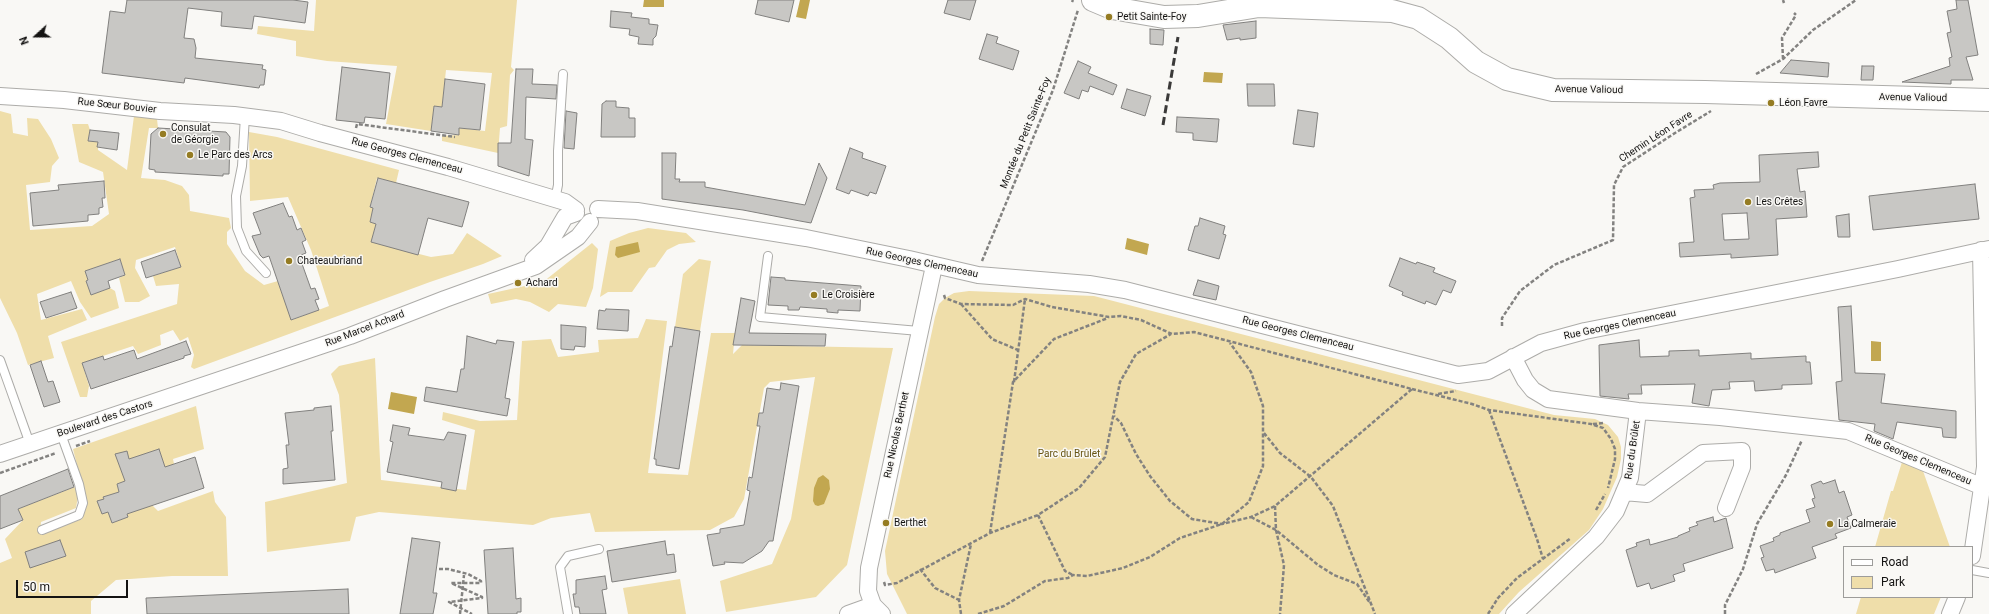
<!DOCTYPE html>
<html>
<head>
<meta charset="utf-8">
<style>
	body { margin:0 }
	#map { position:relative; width:1989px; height:614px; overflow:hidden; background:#f9f8f5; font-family:Roboto,sans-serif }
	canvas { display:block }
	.legend { position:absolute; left:1843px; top:546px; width:130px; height:52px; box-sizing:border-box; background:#f9f8f5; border:1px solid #9d9c9a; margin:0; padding:5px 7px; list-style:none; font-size:12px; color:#141312 }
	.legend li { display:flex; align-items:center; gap:8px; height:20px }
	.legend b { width:20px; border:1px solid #9d9c9a }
	.north { position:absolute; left:16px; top:16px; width:40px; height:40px; -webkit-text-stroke:3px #f9f8f5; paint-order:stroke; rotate:249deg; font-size:11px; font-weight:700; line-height:16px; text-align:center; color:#141312 }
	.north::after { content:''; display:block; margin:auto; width:14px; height:18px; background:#141312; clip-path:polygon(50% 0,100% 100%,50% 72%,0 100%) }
	.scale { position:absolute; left:16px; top:580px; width:112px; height:18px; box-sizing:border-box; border:2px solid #141312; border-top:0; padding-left:5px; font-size:12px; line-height:14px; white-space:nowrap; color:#141312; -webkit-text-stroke:3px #f9f8f5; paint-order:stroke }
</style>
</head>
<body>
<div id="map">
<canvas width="1989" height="614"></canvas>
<ul class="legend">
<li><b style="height:5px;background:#fff"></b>Road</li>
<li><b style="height:11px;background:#efdeaa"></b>Park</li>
</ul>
<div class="north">N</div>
<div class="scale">50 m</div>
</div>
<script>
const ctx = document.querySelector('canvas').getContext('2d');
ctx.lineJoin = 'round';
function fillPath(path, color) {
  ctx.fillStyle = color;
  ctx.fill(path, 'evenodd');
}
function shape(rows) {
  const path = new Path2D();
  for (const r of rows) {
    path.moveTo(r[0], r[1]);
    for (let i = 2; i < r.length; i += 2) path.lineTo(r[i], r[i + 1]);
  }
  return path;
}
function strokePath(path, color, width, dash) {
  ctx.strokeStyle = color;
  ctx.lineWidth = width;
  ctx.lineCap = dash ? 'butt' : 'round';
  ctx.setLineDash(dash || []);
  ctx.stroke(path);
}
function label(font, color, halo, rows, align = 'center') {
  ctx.font = font + ' Roboto,sans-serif';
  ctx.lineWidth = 3;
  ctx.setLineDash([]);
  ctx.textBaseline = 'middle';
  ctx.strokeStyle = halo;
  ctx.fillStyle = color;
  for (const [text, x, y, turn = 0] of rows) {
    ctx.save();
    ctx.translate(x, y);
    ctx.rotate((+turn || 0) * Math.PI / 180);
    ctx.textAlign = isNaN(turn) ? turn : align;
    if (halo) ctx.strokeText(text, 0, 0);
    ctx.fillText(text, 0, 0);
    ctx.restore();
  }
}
fillPath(shape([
	[316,0,517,0,511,67,514,70,510,75,507,126,500,128,498,153,442,141,442,136,459,135,459,128,485,131,492,73,446,70,442,107,434,106,431,131,386,124,397,66,327,61,296,56,296,41,257,34,258,26,314,31],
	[0,111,11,114,13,133,28,136,27,118,38,119,51,139,59,158,52,166,50,182,26,185,30,230,92,226,109,214,103,172,79,162,72,124,88,124,90,130,88,141,98,142,98,150,127,170,134,116,157,119,158,128,149,128,141,178,165,180,182,186,189,195,190,211,229,218,231,228,227,232,227,244,245,271,264,285,278,281,292,320,329,306,311,250,288,197,250,201,249,132,277,137,399,170,396,183,377,178,370,207,373,208,370,222,376,224,372,242,431,257,453,254,467,233,502,256,483,264,430,282,194,369,191,367,194,355,188,337,180,341,173,330,160,335,161,345,138,354,133,346,82,363,89,386,87,397,80,397,61,342,177,304,179,284,156,286,153,276,181,267,175,247,136,260,135,268,150,296,139,302,125,302,119,278,125,275,120,259,85,271,88,280,86,281,91,295,110,288,115,291,119,308,91,318,80,302,71,281,37,294,41,320,82,309,87,320,48,336,54,358,28,365,17,333,0,298],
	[648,228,686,233,696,242,679,244,667,250,655,267,649,268,632,292,608,292,600,297,610,241,629,233],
	[592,243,598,249,593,288,586,307,558,304,549,312,530,302,516,299,491,304,488,294,543,282],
	[699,259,711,261,700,331,675,327,683,274],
	[969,291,1094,296,1554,415,1595,419,1608,425,1618,437,1621,447,1621,459,1617,477,1603,509,1589,530,1519,592,1499,614,907,614,887,574,885,551,935,317,939,304,945,298,954,293],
	[646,319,667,321,648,473,688,475,711,333,735,333,733,354,742,345,893,348,847,565,816,597,726,612,720,581,772,564,791,519,815,377,770,382,764,388,744,499,734,517,710,530,595,532,590,513,551,518,533,525,379,512,356,517,350,541,267,552,265,502,347,483,339,395,331,374,339,366,375,358,381,480,466,490,475,430,442,420,443,412,480,421,517,420,522,341,551,339,558,357,599,352,598,340,638,338],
	[196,406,204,449,173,459,174,464,165,469,117,484,119,492,104,497,112,523,128,517,124,506,152,505,158,511,213,491,215,502,226,517,228,576,172,576,116,580,91,601,91,614,0,614,0,563,12,558,5,539,23,520,18,509,75,487,78,496,76,508,41,522,40,534,82,519,87,505,73,449],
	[1902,462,1923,471,1950,547,1875,547,1891,491,1893,491],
	[680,579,686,614,628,614,623,588],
	[1861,597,1941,597,1934,614,1856,614]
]), '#efdeaa');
fillPath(shape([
	[644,0,664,0,664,7,643,7],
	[800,0,810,0,806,19,796,17],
	[1204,72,1223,73,1222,83,1203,82],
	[1127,238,1149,244,1147,255,1125,249],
	[638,242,640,252,618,258,615,255,616,247],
	[1871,341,1881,342,1881,361,1871,361],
	[391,392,417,397,414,414,388,409],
	[823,475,829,480,830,489,824,504,818,506,815,505,813,501,814,488,818,478]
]), '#c2a750');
const building = shape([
	[127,0,293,0,308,2,305,23,254,16,252,29,221,26,222,12,188,8,184,38,194,39,196,48,195,58,263,65,262,69,266,70,264,85,260,85,259,88,185,78,184,83,102,73,110,11,125,13,127,0],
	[758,0,794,0,789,22,755,14,758,0],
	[948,0,976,0,970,20,944,13,948,0],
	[1956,0,1968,0,1978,55,1966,57,1973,80,1951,80,1951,84,1902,82,1950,66,1949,58,1952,57,1947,33,1951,32,1947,11,1957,9,1956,0],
	[611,11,632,13,631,17,649,19,649,24,658,25,656,36,653,39,653,45,638,44,639,37,629,35,630,29,610,27,611,11],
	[1256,21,1256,38,1240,40,1240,38,1227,40,1223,25,1256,21],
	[1150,29,1164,30,1163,45,1150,44,1150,29],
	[987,34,998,37,996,43,1019,51,1013,70,979,59,987,34],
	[1791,60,1829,63,1828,77,1780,73,1791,60],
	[1078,61,1091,67,1088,73,1117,85,1113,95,1090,86,1088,92,1082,90,1079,99,1064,93,1078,61],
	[1862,66,1874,66,1873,80,1861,80,1862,66],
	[342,67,390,73,385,119,365,117,364,123,336,120,342,67],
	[516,69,533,69,532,84,557,85,556,99,526,97,525,139,533,140,529,176,498,166,498,143,511,143,516,69],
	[445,79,485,84,480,130,459,128,459,135,431,131,434,106,442,107,445,79],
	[1247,84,1274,84,1275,106,1248,106,1247,84],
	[1127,89,1151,96,1145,116,1121,108,1127,89],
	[606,101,616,101,616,107,629,108,629,118,635,118,635,137,601,137,602,104,606,101],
	[1298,110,1318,113,1314,147,1293,144,1298,110],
	[566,111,577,113,574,149,564,148,566,111],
	[1177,117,1219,119,1217,142,1193,140,1193,133,1176,132,1177,117],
	[158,128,226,132,230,137,229,174,223,174,223,176,155,172,155,170,149,169,151,134,158,128],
	[90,130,119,133,117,150,97,147,98,142,88,141,90,130],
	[850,148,863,153,862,158,886,166,876,194,870,192,868,196,851,190,849,194,836,189,850,148],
	[1818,152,1819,167,1797,169,1800,192,1805,191,1807,217,1776,219,1778,255,1731,258,1731,254,1680,257,1679,243,1694,242,1690,198,1695,197,1694,190,1714,189,1713,185,1720,183,1760,182,1759,155,1818,152],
	[1747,213,1749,239,1724,240,1722,214,1747,213],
	[662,153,676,153,675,179,680,179,679,182,705,182,705,187,805,205,819,163,827,178,811,223,800,221,743,210,662,199,662,153],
	[378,178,469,202,462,227,428,218,418,255,371,242,376,224,370,222,373,208,370,207,378,178],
	[104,181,105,198,102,198,103,207,99,208,99,214,88,215,88,221,33,226,30,193,59,190,58,185,104,181],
	[1975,184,1979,219,1873,230,1869,196,1975,184],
	[283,203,289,217,292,216,297,230,301,228,306,240,302,242,306,253,301,255,303,260,301,261,311,289,315,288,319,299,315,300,319,310,291,320,269,256,263,258,260,255,252,236,261,234,253,213,283,203],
	[1849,214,1850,237,1838,237,1836,216,1849,214],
	[1200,218,1225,226,1223,234,1226,235,1219,259,1188,250,1195,226,1198,226,1200,218],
	[175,250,181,267,146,278,141,262,175,250],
	[1400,258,1416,264,1417,262,1435,268,1433,272,1456,281,1451,293,1443,290,1436,305,1426,301,1425,304,1402,295,1403,292,1389,286,1400,258],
	[120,259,125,275,108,281,110,288,91,295,86,281,88,280,85,271,120,259],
	[771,277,785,278,785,280,861,286,860,311,838,310,838,313,827,312,827,309,800,307,799,310,788,310,788,306,768,305,771,277],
	[1198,280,1219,286,1216,300,1193,295,1198,280],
	[71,292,77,308,46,318,40,302,71,292],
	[741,298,755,301,749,333,826,334,825,346,733,345,741,298],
	[1851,306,1855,373,1885,374,1881,403,1956,411,1956,438,1943,437,1942,428,1897,422,1893,439,1874,431,1875,424,1839,420,1836,382,1842,381,1838,307,1851,306],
	[606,309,629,310,628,331,597,329,599,310,605,311,606,309],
	[561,325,586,327,585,347,575,346,574,350,561,349,561,325],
	[675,327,700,331,679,469,656,465,656,459,654,459,670,346,672,347,675,327],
	[467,336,496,344,497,340,514,342,505,398,510,399,507,416,424,401,426,387,457,392,461,369,464,369,467,336],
	[1639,340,1640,357,1669,356,1669,351,1699,350,1699,356,1751,353,1751,359,1806,356,1806,362,1810,362,1812,384,1782,385,1782,389,1755,391,1754,381,1729,382,1730,389,1712,390,1709,406,1692,403,1695,384,1641,385,1642,394,1628,394,1629,399,1600,396,1599,345,1639,340],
	[186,341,191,354,184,356,184,358,91,389,82,363,103,356,104,360,134,350,137,359,186,341],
	[41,361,48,382,53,381,60,402,44,407,30,365,41,361],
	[781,383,799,386,773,541,769,541,762,551,743,563,724,562,725,564,713,566,707,535,720,533,720,529,744,525,750,491,747,490,749,477,752,478,760,426,757,426,759,413,763,413,767,388,780,390,781,383],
	[331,406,333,431,331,431,335,480,283,484,283,469,288,468,286,445,289,445,285,413,314,410,314,408,331,406],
	[393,425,410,428,408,435,444,440,448,432,466,435,456,491,441,488,442,482,387,472,393,442,390,441,393,425],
	[159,449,165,467,195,457,204,488,127,514,128,517,112,523,108,512,102,514,97,501,104,499,103,497,119,492,117,484,125,481,115,454,127,451,129,459,159,449],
	[68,469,74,487,18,509,23,520,0,529,0,496,68,469],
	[1835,480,1839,493,1844,491,1852,515,1847,517,1851,528,1835,534,1837,538,1812,547,1816,558,1775,573,1774,569,1766,571,1761,558,1764,557,1760,546,1774,541,1773,538,1780,535,1780,533,1810,522,1806,510,1815,507,1812,499,1815,498,1811,485,1821,481,1823,484,1835,480],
	[1713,517,1714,522,1726,518,1733,548,1683,564,1685,571,1673,575,1675,581,1651,589,1649,583,1637,587,1626,550,1637,546,1636,543,1649,539,1650,545,1678,537,1678,536,1690,531,1689,528,1698,525,1696,522,1713,517],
	[412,538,440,542,433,593,437,593,433,614,400,614,412,538],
	[60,540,66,556,30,568,25,552,60,540],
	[665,541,667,555,674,554,676,572,612,582,607,551,665,541],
	[513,548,516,599,521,598,521,612,517,612,517,614,488,614,484,550,513,548],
	[605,576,607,589,602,590,606,614,580,614,579,607,575,607,573,594,576,594,576,580,605,576],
	[348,589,349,614,147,614,146,598,348,589]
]);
fillPath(building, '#c8c7c4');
strokePath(building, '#81807e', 1);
const lane = shape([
	[245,116,242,166,236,196,237,228,246,251,266,273],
	[555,200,558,185,558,151,563,74],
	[768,256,760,317,919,331],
	[0,360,30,444],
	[42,530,79,515,83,503,79,484,61,434],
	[1972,570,1989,573],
	[568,614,560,567,568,556,599,549]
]);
const street = shape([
	[0,96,64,100,160,111,234,115,281,121,320,133,448,167,565,202,576,210],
	[598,209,637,211,806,238,909,259,978,275,1089,284,1125,290,1458,375,1488,371,1541,343,1585,331,1898,269,1989,249],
	[533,260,548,246,565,217,576,213],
	[1513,357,1525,380,1533,390,1548,399,1638,411,1720,417,1848,431,1983,487],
	[0,454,350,336,445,299,536,266,578,237,590,222],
	[1624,492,1647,494,1703,453,1742,451,1742,467,1726,508],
	[1972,556,1985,467,1981,250],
	[848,614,873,605],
	[882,614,873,605,868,591,869,568,934,266],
	[1514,614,1596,537,1616,511,1630,478,1638,411],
	[1950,614,1957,597]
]);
const secondary = shape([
	[1093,0,1112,8,1164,17,1198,16,1259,6,1392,11,1418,18,1449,38,1476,62,1507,79,1553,90,1705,92,1989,100]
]);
strokePath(lane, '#adaca9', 10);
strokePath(street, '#adaca9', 18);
strokePath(secondary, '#adaca9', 24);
strokePath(shape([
	[1783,0,1784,3],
	[1072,2,1073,0],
	[1783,59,1782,38,1796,15,1794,13],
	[1756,74,1783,59,1813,30,1856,0],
	[356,128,357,124,455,137],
	[982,261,1053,90,1078,10],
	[944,295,945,298,961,304,1013,305,1025,299,1052,307,1109,317,1121,316,1141,320,1172,334,1194,332,1412,389,1275,506,1251,517,1222,524,1192,519,1170,501,1150,476,1136,454,1121,423,1114,416],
	[961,304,992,339,1018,350],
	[1502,326,1502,318,1520,291,1554,265,1613,240,1614,185,1623,167,1675,133,1711,111],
	[1014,382,1025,299],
	[1412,389,1472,404,1489,410,1591,424,1603,428,1611,439,1615,449,1615,459,1608,488],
	[1438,394,1456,391],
	[1489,410,1537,539,1543,559],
	[1593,424,1604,423],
	[1264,433,1280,453,1311,477,1333,506,1375,614],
	[76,446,90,441],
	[0,473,56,453],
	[1275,506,1276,530,1284,565,1280,614],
	[1596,510,1605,494],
	[1038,515,1065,571,1073,575],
	[1251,517,1276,530,1318,565,1334,575,1357,584,1370,603],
	[990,533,1013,382,1054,339,1108,318],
	[439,569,448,569,468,574,481,581,481,583,451,583,482,597,482,598,449,602,472,614],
	[920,569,935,588,959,600],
	[884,582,885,585,897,583,990,533,1038,515,1079,488,1105,457,1120,382,1136,354,1171,334],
	[460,614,464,575],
	[961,614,959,600,971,544],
	[978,614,1004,606,1045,581,1068,578,1073,575,1087,576,1123,568,1150,557,1180,538,1222,524,1249,502,1263,466,1263,406,1251,372,1230,343],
	[1488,614,1498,598,1517,578,1571,538],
	[1725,614,1725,605,1743,569,1757,524,1786,475,1802,440]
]), '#838280', 2.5, [4, 2]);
strokePath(lane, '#fff', 8);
strokePath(street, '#fff', 16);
strokePath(secondary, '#fff', 22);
strokePath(shape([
	[1163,125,1178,37]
]), '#3b3a39', 3, [8, 4]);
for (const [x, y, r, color] of [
	[1109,17,4,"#957c23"],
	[1771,103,4,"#957c23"],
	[163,134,4,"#957c23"],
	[190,155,4,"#957c23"],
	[1748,202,4,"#957c23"],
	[289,261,4,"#957c23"],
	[518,283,4,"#957c23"],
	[814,295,4,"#957c23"],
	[886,523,4,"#957c23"],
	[1830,524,4,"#957c23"]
]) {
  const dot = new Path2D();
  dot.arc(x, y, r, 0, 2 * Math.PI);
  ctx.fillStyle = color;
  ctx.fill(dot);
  strokePath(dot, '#f9f8f5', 1.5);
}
label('10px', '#141312', '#f9f8f5', [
	["Petit Sainte-Foy",1117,17],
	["Léon Favre",1779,103],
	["Consulat",171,128],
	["de Géorgie",171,140],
	["Le Parc des Arcs",198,155],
	["Les Crêtes",1756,202],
	["Chateaubriand",297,261],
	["Achard",526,283],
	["Le Croisière",822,295],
	["Berthet",894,523],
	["La Calmeraie",1838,524]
], 'left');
label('10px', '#141312', '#f9f8f5', [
	["Avenue Valioud",1589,90,1],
	["Avenue Valioud",1913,98,1],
	["Rue Sœur Bouvier",117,106,6],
	["Montée du Petit Sainte-Foy",1026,133,-68],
	["Chemin Léon Favre",1656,137,-33],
	["Rue Georges Clemenceau",407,156,15],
	["Rue Georges Clemenceau",922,263,12],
	["Rue Georges Clemenceau",1620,325,-12],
	["Rue Marcel Achard",365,329,-21],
	["Rue Georges Clemenceau",1298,334,14],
	["Boulevard des Castors",105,419,-18],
	["Rue Nicolas Berthet",897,435,-78],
	["Rue du Brûlet",1633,450,-82],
	["Rue Georges Clemenceau",1918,460,23]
]);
label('10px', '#675411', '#f9f8f5', [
	["Parc du Brûlet",1069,454]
]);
</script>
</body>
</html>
